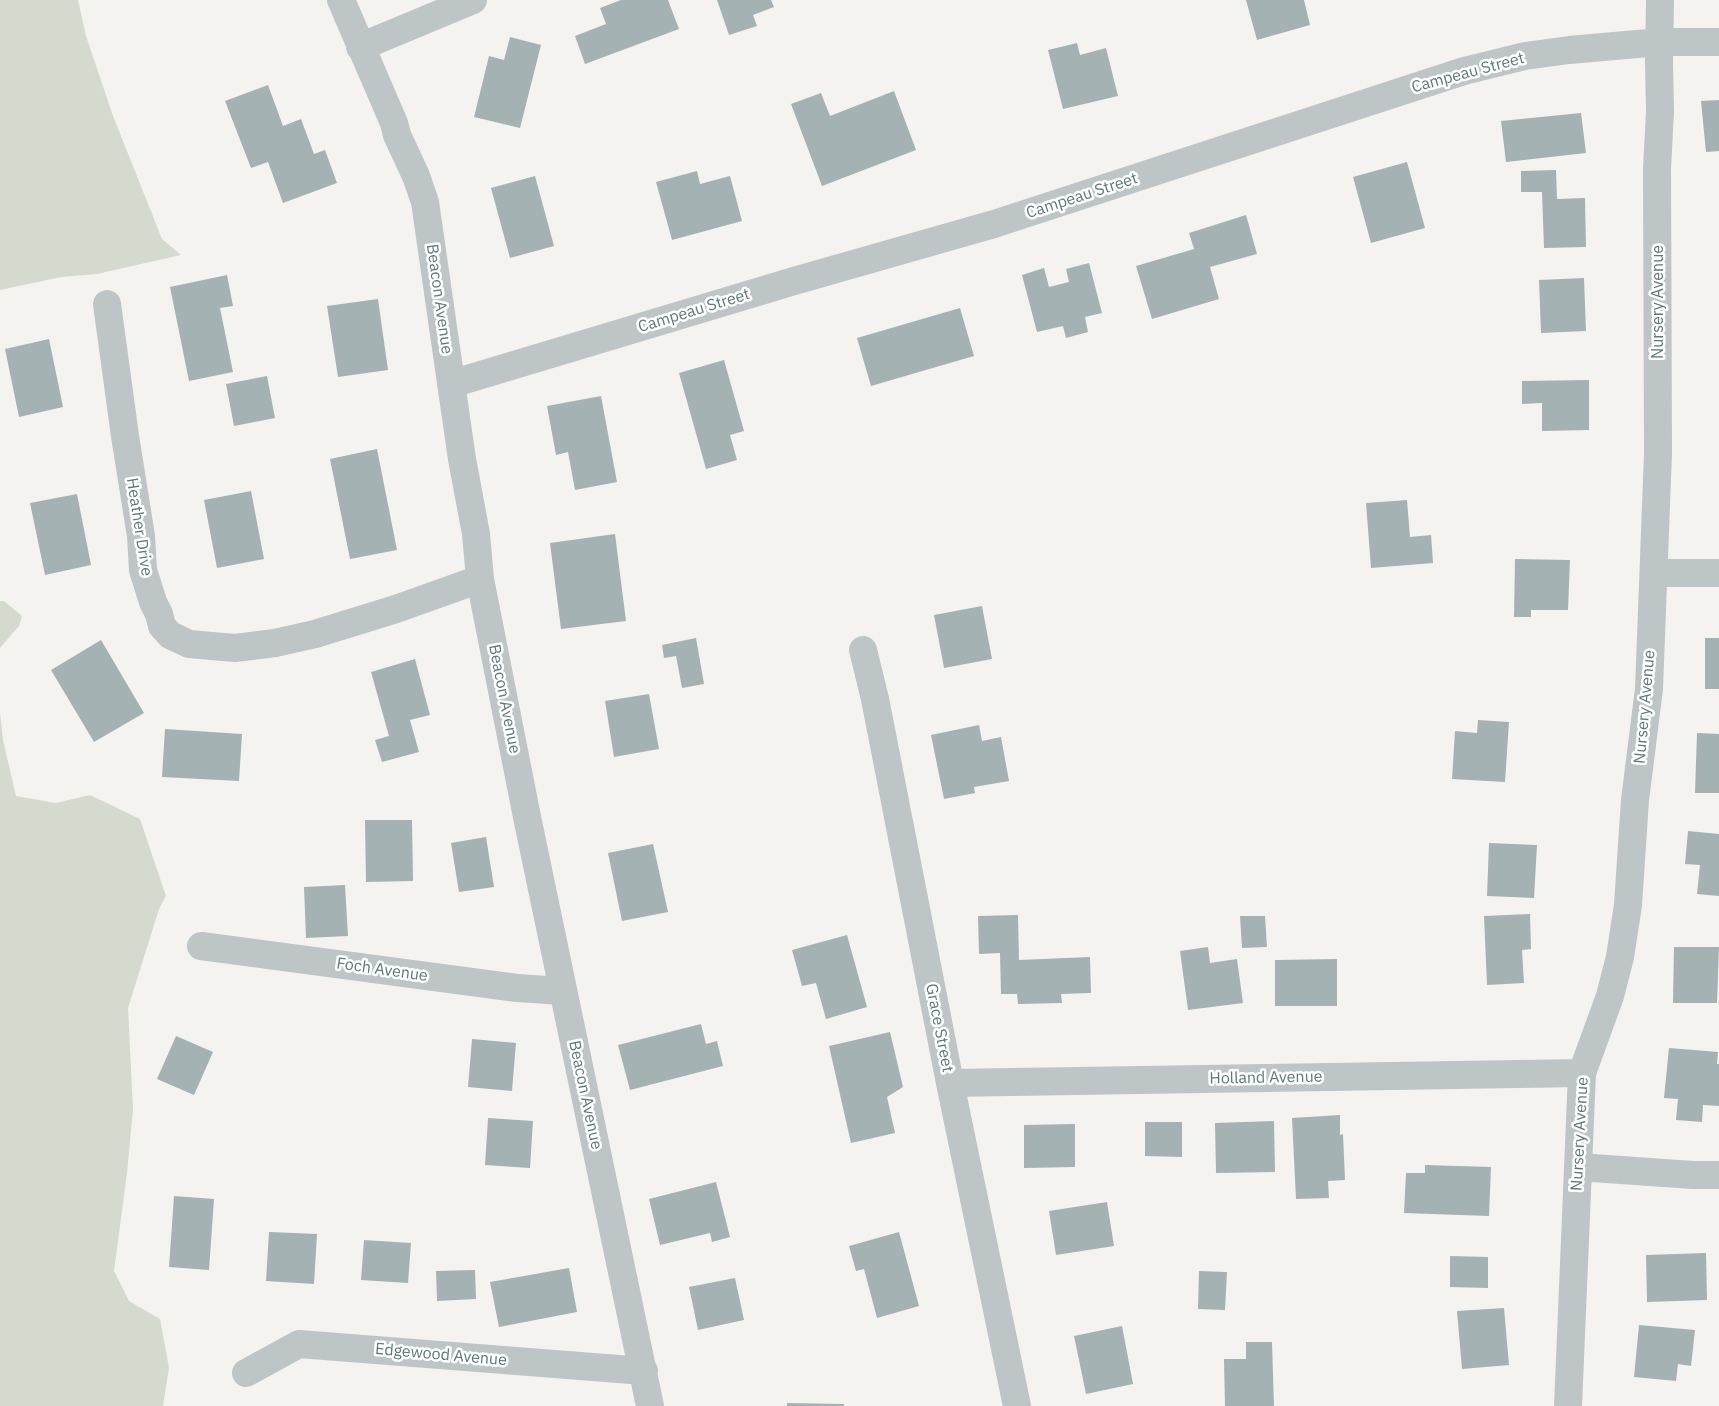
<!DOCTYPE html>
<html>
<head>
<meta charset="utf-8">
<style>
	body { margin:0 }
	canvas { display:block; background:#f4f3ef }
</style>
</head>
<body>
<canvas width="1719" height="1406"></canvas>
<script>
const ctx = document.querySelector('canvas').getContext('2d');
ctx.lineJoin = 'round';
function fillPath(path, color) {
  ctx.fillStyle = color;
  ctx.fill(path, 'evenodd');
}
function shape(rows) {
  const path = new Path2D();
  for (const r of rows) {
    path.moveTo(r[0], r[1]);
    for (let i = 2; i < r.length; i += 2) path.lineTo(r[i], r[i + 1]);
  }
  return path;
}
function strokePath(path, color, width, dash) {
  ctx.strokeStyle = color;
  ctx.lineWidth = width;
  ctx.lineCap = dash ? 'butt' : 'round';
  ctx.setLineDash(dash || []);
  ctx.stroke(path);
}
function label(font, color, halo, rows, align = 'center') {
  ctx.font = font + ' "IBM Plex Sans",sans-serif';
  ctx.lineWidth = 5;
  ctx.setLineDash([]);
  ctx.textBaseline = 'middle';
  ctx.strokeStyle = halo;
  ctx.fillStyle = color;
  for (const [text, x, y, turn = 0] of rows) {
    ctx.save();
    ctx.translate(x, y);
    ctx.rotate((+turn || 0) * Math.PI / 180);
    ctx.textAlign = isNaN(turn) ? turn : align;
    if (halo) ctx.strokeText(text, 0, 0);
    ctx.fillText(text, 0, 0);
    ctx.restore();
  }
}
fillPath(shape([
	[0,0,78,0,86,36,113,116,162,239,181,255,97,274,61,277,0,290],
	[0,601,4,601,22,616,19,626,0,648],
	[0,712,3,740,16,796,56,803,90,795,140,819,166,896,159,909,128,1008,133,1109,127,1173,114,1271,129,1301,160,1319,169,1368,163,1406,0,1406]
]), '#d5dace');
fillPath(shape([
	[621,0,668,0,679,29,585,64,575,36,606,24,600,8],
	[717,0,771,0,774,7,753,15,757,26,729,35],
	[1246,0,1304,0,1310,25,1257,40],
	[510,37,541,45,520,128,474,117,489,56,504,60],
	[1077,43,1080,55,1106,48,1118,96,1063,109,1048,50],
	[268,85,283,126,301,119,314,154,325,150,337,183,283,203,268,162,251,168,225,101],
	[894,91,916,150,822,186,791,104,821,93,830,116],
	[1719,100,1719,151,1706,152,1701,101],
	[1581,113,1586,153,1506,162,1501,121],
	[1407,162,1425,228,1371,243,1353,177],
	[1556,170,1557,199,1585,198,1586,247,1544,248,1542,192,1521,192,1521,171],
	[697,171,700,184,730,176,742,221,672,240,656,182],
	[535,176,554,246,510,258,491,188],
	[1246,215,1257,254,1210,267,1219,299,1152,319,1136,266,1194,249,1189,233],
	[1089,263,1102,313,1085,317,1088,332,1066,338,1063,326,1037,332,1022,275,1044,268,1049,287,1069,282,1066,269],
	[227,275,233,306,220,308,233,372,189,381,170,287],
	[1584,278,1586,331,1541,333,1539,280],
	[378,299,388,370,338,377,327,306],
	[960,308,974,356,871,386,857,338],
	[49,339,63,407,19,417,5,349],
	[724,360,744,431,730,435,737,460,706,469,679,373],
	[267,376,275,418,234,426,226,384],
	[1589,380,1589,430,1542,431,1542,403,1522,404,1522,381],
	[601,396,617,482,575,490,568,452,556,455,547,406],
	[377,449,397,550,350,559,330,459],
	[251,491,264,559,217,568,204,500],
	[77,494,91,565,45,575,30,503],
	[1407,500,1410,537,1431,535,1433,563,1371,568,1366,503],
	[615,534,626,621,561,629,550,543],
	[1515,559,1570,560,1568,610,1531,610,1531,617,1514,617],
	[982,606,992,659,944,668,934,615],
	[696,638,704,684,682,688,676,656,664,658,662,645],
	[1705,638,1719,638,1719,689,1705,689],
	[101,640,144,713,94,742,51,670],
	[415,659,430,715,410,720,419,752,382,762,375,740,389,736,371,672],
	[649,694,659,749,614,757,605,701],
	[1478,720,1509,722,1505,782,1452,779,1455,731,1477,733],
	[979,725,982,741,1001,737,1009,781,974,787,975,793,944,799,931,735],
	[165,729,242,734,239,781,162,777],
	[1697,733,1719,734,1719,793,1695,793],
	[365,820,412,820,413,881,366,882],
	[1688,831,1719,834,1719,896,1697,894,1700,865,1685,864],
	[486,837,494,887,459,892,451,843],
	[1489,843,1537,845,1534,898,1487,896],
	[653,844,668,912,622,921,608,853],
	[345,885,348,936,306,938,304,887],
	[1530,914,1531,949,1522,950,1524,983,1487,985,1484,916],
	[1018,915,1019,960,1090,957,1091,993,1061,994,1062,1003,1018,1004,1017,994,1001,994,1000,953,979,954,978,916],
	[1240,916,1265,916,1267,947,1242,948],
	[847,935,867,1007,826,1019,816,983,802,986,792,950],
	[1208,947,1210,963,1237,959,1243,1003,1188,1010,1180,951],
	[1674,947,1719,947,1717,1003,1673,1003],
	[1337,959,1337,1006,1275,1006,1275,960],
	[701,1024,706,1044,717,1041,723,1066,630,1090,618,1045],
	[890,1032,903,1087,887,1097,895,1133,851,1143,829,1046],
	[176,1036,213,1052,194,1095,157,1079],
	[472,1039,516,1043,512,1091,468,1087],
	[1669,1048,1718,1052,1717,1064,1719,1064,1719,1106,1703,1105,1702,1122,1676,1120,1678,1099,1664,1098],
	[1340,1115,1340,1135,1343,1134,1345,1180,1328,1181,1329,1198,1296,1199,1292,1118],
	[488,1118,533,1121,530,1168,485,1165],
	[1274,1121,1275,1172,1216,1173,1215,1123],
	[1145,1122,1182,1122,1182,1157,1145,1156],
	[1075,1124,1075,1167,1024,1168,1024,1125],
	[1425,1165,1491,1167,1489,1216,1404,1213,1406,1173,1425,1173],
	[716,1182,730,1237,712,1242,710,1233,660,1245,649,1199],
	[174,1196,214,1199,209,1270,169,1267],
	[1107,1202,1114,1246,1056,1255,1049,1211],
	[269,1232,317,1234,314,1284,266,1281],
	[899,1232,919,1306,877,1318,864,1269,856,1271,849,1246],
	[364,1240,411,1243,408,1283,361,1280],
	[1706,1253,1707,1300,1647,1302,1646,1255],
	[1450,1256,1488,1257,1488,1288,1450,1287],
	[569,1268,577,1312,499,1327,490,1282],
	[475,1270,476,1299,437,1301,436,1271],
	[1199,1271,1227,1272,1225,1310,1198,1309],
	[735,1278,744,1320,698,1330,689,1287],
	[1504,1308,1509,1365,1462,1369,1457,1311],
	[1639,1325,1695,1330,1691,1366,1678,1364,1676,1381,1634,1377],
	[1122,1326,1133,1384,1086,1394,1074,1336],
	[1246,1342,1272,1342,1274,1406,1225,1406,1224,1359,1246,1359],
	[787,1403,844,1404,844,1406,787,1406]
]), '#a4b2b4');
strokePath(shape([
	[341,0,394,123,397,135,416,176,425,202,462,459,476,534,480,579,527,817,650,1406],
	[360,47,473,0],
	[107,304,125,436,141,536,143,570,153,602,159,614,162,626,170,635,189,644,235,648,275,643,315,634,396,609,480,579],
	[451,384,794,281,994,224,1464,71,1525,56,1569,50,1660,42,1719,42],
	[1654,573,1719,573],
	[863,650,875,699,950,1083,1017,1406],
	[201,946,517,988,563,991],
	[950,1083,1582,1073],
	[1578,1167,1693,1175,1719,1175],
	[246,1373,299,1344,644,1371],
	[1568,1406,1582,1073,1610,996,1620,957,1628,905,1635,800,1649,689,1658,453,1657,169,1660,111,1659,62,1660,0]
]), '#bec5c7', 28);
label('16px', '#5c787d', '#fff', [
	["Campeau Street",1468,73,-15],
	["Campeau Street",1082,196,-18],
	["Beacon Avenue",439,299,82],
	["Nursery Avenue",1658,302,-90],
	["Campeau Street",694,311,-17],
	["Heather Drive",139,527,81],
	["Beacon Avenue",504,699,79],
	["Nursery Avenue",1645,707,-85],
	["Foch Avenue",382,970,8],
	["Grace Street",939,1028,79],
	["Holland Avenue",1266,1078,-1],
	["Beacon Avenue",585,1095,78],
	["Nursery Avenue",1580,1134,-87],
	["Edgewood Avenue",441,1355,5]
]);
</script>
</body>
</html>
